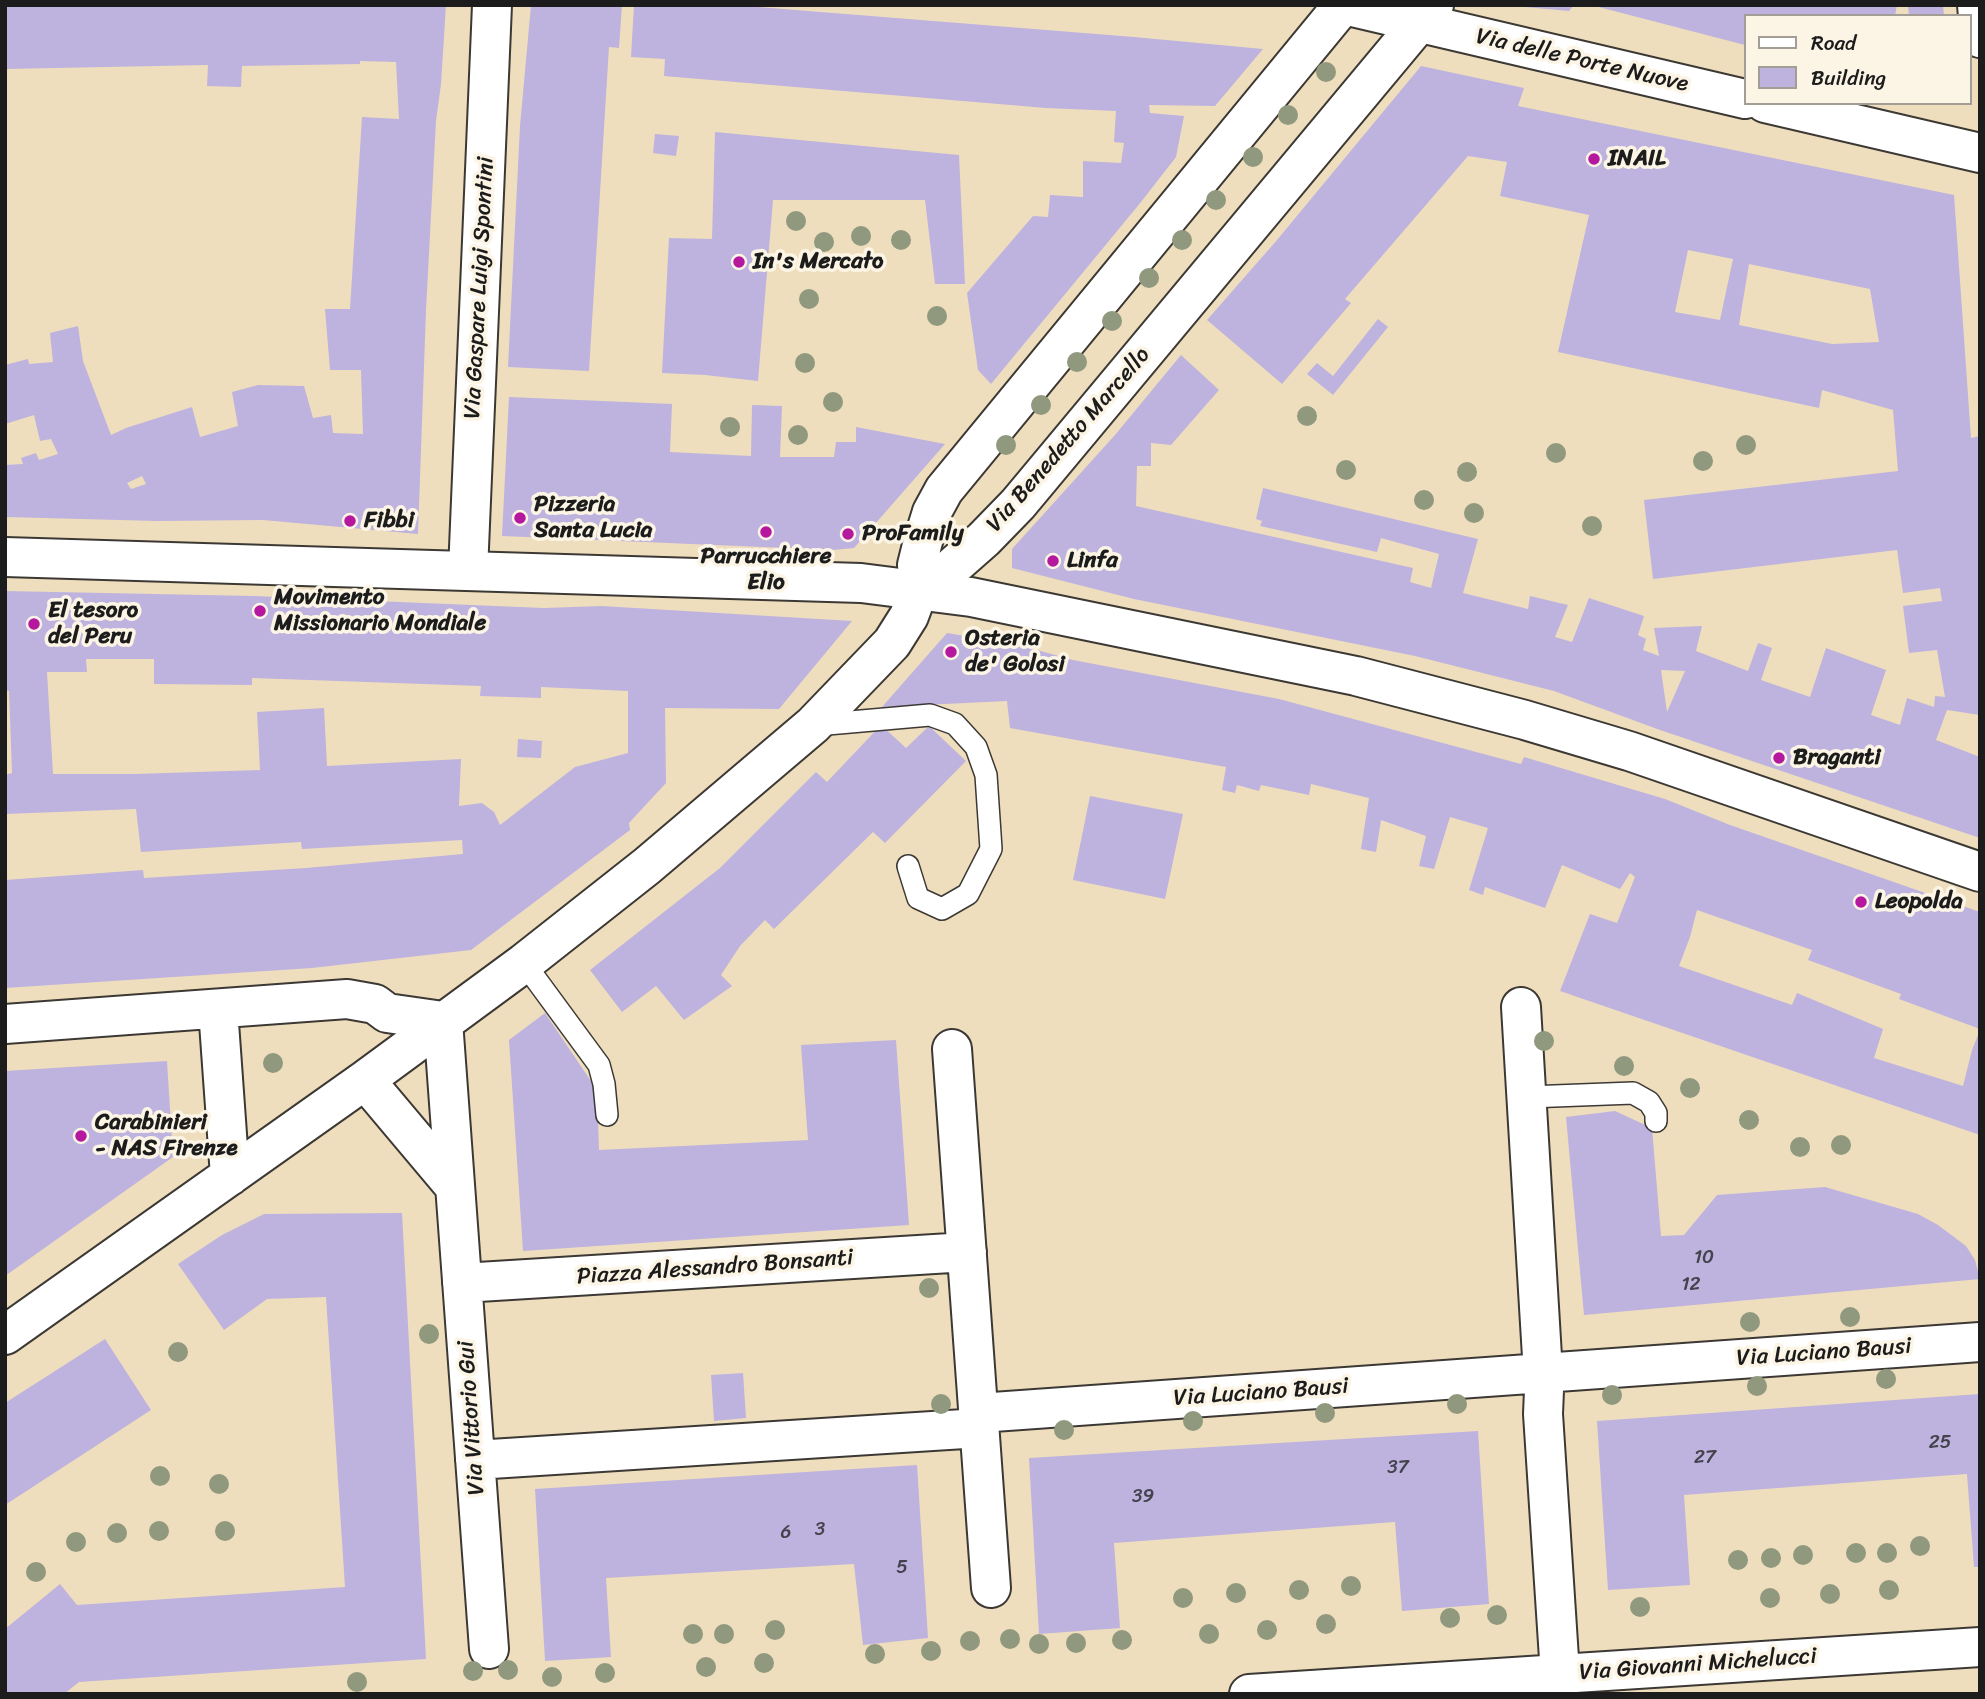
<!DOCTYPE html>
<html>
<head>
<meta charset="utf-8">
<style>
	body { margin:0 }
	#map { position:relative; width:1985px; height:1699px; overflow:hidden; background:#efdebd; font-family:Sriracha,sans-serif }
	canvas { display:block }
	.frame { position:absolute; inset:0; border:7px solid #1c1c1c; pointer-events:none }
	.legend { position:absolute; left:1744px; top:14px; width:228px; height:91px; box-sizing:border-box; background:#fcf5e5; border:2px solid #a29e95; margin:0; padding:9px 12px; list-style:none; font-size:21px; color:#1c1c1c }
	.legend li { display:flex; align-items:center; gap:14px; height:35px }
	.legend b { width:35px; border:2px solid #a29e95 }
</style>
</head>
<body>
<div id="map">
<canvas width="1985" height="1699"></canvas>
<div class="frame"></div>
<ul class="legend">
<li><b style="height:9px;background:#fff"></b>Road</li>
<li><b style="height:19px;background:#bdb3de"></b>Building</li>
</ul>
</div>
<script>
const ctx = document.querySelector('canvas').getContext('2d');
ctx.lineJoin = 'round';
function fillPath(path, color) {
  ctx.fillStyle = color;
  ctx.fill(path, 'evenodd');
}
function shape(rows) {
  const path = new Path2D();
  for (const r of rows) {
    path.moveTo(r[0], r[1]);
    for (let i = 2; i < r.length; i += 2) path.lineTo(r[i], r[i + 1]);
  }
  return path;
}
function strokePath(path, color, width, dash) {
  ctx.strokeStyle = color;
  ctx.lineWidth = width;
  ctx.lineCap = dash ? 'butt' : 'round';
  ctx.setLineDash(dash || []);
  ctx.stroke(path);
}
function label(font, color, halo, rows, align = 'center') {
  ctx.font = font + ' Sriracha,sans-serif';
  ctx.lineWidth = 7;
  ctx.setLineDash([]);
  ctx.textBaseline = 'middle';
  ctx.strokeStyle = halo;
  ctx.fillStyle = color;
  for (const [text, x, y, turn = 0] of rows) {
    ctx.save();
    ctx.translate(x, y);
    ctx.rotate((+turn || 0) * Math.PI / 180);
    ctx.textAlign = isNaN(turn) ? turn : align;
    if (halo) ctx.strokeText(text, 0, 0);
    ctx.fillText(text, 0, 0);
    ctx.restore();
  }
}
fillPath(shape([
	[5,5,446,5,441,84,436,121,426,310,418,534,263,520,157,521,5,517,5,465,23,464,21,458,36,453,39,460,58,454,51,439,40,441,34,415,5,424,5,365,28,359,29,364,53,362,50,333,78,326,83,361,111,435,126,428,192,407,200,437,238,426,232,392,258,385,304,386,313,418,331,415,333,433,363,434,361,370,330,370,325,309,350,309,362,117,399,119,396,62,360,61,360,64,242,66,241,87,207,86,208,65,5,69],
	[142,476,146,484,131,489,127,483],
	[531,5,622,5,619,48,609,47,589,371,508,367,520,126],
	[634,5,733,5,1134,37,1263,49,1215,106,1149,105,1150,113,1184,116,1176,157,1141,202,991,384,978,370,967,293,1033,216,1048,217,1050,195,1083,197,1083,161,1121,163,1124,143,1114,142,1116,111,1046,108,664,76,665,59,631,57],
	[1525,5,1574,5,1569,11,1525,7],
	[1591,5,1897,5,1895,16,1745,16,1745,45],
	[1908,5,1943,5,1944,16,1909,16],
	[1421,66,1524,88,1518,106,1954,195,1971,438,1980,436,1980,715,1947,710,1936,740,1980,757,1980,838,1660,730,1554,691,1415,656,1134,599,1012,568,1012,549,1115,435,1181,355,1219,390,1171,445,1151,443,1151,466,1137,466,1136,506,1413,568,1410,582,1431,588,1439,554,1381,538,1377,552,1260,526,1262,521,1256,519,1263,488,1478,539,1463,593,1528,609,1530,596,1568,605,1555,637,1572,642,1589,598,1644,616,1638,635,1646,639,1643,650,1659,656,1654,628,1702,626,1696,651,1748,671,1758,643,1772,648,1761,680,1810,697,1826,648,1886,670,1871,715,1900,725,1907,698,1934,707,1935,696,1945,697,1937,650,1909,653,1903,606,1942,601,1940,588,1903,593,1897,550,1653,579,1644,500,1898,471,1893,410,1822,390,1819,408,1558,352,1589,215,1500,196,1507,162,1468,156,1345,299,1351,303,1282,384,1207,320,1277,240],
	[1688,250,1733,259,1720,320,1675,312],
	[1749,264,1870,289,1879,342,1832,344,1739,325],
	[1661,670,1685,671,1667,712],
	[715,132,959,155,965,284,935,284,925,200,773,200,758,381,705,375,662,373,669,238,712,239],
	[655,134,679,136,676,156,653,153],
	[1378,319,1388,327,1333,395,1307,374,1317,363,1333,376],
	[509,397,672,404,670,452,751,456,752,405,782,406,780,457,834,457,836,442,856,442,856,427,945,444,854,548,833,550,502,536],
	[5,591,254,596,544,608,602,606,852,621,779,709,665,708,666,783,629,823,630,830,471,950,312,968,5,988,5,880,143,870,144,878,306,868,463,854,462,840,302,849,301,842,141,852,136,809,5,814,5,775,12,773,9,691,5,690],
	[86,659,154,659,154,684,252,685,252,678,481,686,480,696,541,698,541,687,628,691,628,753,575,767,500,825,494,812,482,803,459,806,461,759,327,766,324,708,257,712,260,770,135,774,53,774,47,672,87,672],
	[947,633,1019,645,1073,660,1279,699,1521,764,1524,757,1665,799,1730,825,1980,912,1980,1029,1899,999,1901,994,1808,960,1812,950,1697,910,1690,937,1679,966,1792,1005,1797,993,1883,1029,1874,1058,1963,1086,1972,1050,1980,1030,1980,1135,1560,991,1590,914,1617,923,1635,877,1630,873,1620,889,1562,865,1545,908,1485,887,1483,895,1469,890,1488,828,1450,817,1434,869,1419,866,1426,836,1381,820,1376,852,1361,849,1369,798,1311,784,1309,795,1261,785,1259,791,1237,785,1235,793,1222,790,1226,767,1010,728,1007,701,882,707],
	[881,725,906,748,929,726,966,761,885,843,873,832,774,929,765,920,740,946,721,975,732,986,684,1020,656,986,622,1012,590,970,720,868,816,772,827,782],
	[518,739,542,741,541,758,517,757],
	[1090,796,1183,814,1165,899,1073,880],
	[545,1013,597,1090,599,1150,808,1140,801,1045,896,1040,909,1225,523,1251,509,1040],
	[167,1061,173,1157,5,1276,5,1071],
	[1615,1111,1652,1128,1661,1236,1684,1235,1717,1195,1825,1187,1918,1214,1938,1225,1966,1246,1975,1260,1980,1279,1584,1315,1566,1117],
	[402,1213,426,1659,79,1682,64,1694,5,1694,5,1629,60,1584,77,1605,345,1587,326,1297,267,1299,224,1330,178,1264,222,1235,264,1214],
	[105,1339,151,1410,5,1505,5,1403],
	[743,1373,746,1418,714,1421,711,1375],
	[1980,1394,1980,1567,1974,1567,1967,1474,1684,1495,1690,1585,1608,1590,1597,1421],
	[1478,1431,1489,1604,1402,1611,1395,1522,1114,1543,1120,1628,1039,1634,1029,1458],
	[917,1465,928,1638,863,1645,854,1564,606,1578,611,1657,545,1661,535,1489]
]), '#bdb3de');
const service = shape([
	[816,725,930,715,955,724,976,747,986,775,991,849,968,894,942,909,918,898,908,866],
	[524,963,599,1065,604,1084,607,1115],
	[1528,1097,1633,1093,1649,1102,1656,1113,1656,1121]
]);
const minor = shape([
	[1977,5,1980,38],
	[468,571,492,5],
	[1521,1007,1544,1390,1543,1414,1560,1674],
	[218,1009,230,1176],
	[443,1021,489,1649],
	[5,1024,347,999,375,1004,387,1013,443,1021],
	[952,1049,991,1588],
	[365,1080,455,1187],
	[462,1283,967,1252],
	[5,1335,365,1080,524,963,647,866,813,725,892,643,909,616,919,589],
	[979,1413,1980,1342],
	[475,1460,980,1428],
	[1249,1694,1980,1647]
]);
const tertiary = shape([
	[1343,5,944,490,932,512,923,541,917,565,919,589,950,569,984,539,1018,504,1434,5]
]);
const primary = shape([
	[1344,5,1745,99],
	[1765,103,1980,153],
	[5,557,861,583,971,597,1356,676,1525,720,1629,751,1980,872]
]);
strokePath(service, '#3c3934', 24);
strokePath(minor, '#3c3934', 42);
strokePath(tertiary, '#3c3934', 42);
strokePath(primary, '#3c3934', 42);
strokePath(service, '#fff', 21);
strokePath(minor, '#fff', 38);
strokePath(tertiary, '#fff', 38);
strokePath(primary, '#fff', 38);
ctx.fillStyle = '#90987e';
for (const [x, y] of [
	[1326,72],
	[1288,115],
	[1253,157],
	[1216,200],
	[796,221],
	[861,236],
	[901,240],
	[1182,240],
	[824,242],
	[1149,278],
	[809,299],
	[937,316],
	[1112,321],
	[1077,362],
	[805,363],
	[833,402],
	[1041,405],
	[1307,416],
	[730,427],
	[798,435],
	[1006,445],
	[1746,445],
	[1556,453],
	[1703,461],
	[1346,470],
	[1467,472],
	[1424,500],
	[1474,513],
	[1592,526],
	[1544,1041],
	[273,1063],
	[1624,1066],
	[1690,1088],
	[1749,1120],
	[1841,1145],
	[1800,1147],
	[929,1288],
	[1850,1317],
	[1750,1322],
	[429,1334],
	[178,1352],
	[1886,1379],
	[1757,1386],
	[1612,1395],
	[941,1404],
	[1457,1404],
	[1325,1413],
	[1193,1421],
	[1064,1430],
	[160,1476],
	[219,1484],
	[159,1531],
	[225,1531],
	[117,1533],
	[76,1542],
	[1920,1546],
	[1856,1553],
	[1887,1553],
	[1803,1555],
	[1771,1558],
	[1738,1560],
	[36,1572],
	[1351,1586],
	[1299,1590],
	[1889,1590],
	[1236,1593],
	[1830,1594],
	[1183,1598],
	[1770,1598],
	[1640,1607],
	[1497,1615],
	[1450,1618],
	[1326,1624],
	[775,1630],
	[1267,1630],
	[693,1634],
	[724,1634],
	[1209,1634],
	[1010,1639],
	[1122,1640],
	[970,1641],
	[1076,1643],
	[1039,1644],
	[931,1651],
	[875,1654],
	[764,1663],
	[706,1667],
	[508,1670],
	[473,1671],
	[605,1673],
	[552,1677],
	[357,1682]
]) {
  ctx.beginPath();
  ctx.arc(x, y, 10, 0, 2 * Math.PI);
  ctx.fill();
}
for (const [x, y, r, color] of [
	[1594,159,7,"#b5179e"],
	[739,262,7,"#b5179e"],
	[520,518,7,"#b5179e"],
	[350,521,7,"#b5179e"],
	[766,532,7,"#b5179e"],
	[848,534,7,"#b5179e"],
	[1053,561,7,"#b5179e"],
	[260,611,7,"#b5179e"],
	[34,624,7,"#b5179e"],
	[951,652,7,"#b5179e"],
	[1779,758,7,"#b5179e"],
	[1861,902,7,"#b5179e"],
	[81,1136,7,"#b5179e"]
]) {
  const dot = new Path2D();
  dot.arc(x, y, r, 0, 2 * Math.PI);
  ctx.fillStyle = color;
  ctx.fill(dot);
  strokePath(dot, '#fcf5e5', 2.5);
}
label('19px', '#44424c', null, [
	["10",1704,1258],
	["12",1691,1285],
	["25",1940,1443],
	["27",1705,1458],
	["37",1398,1468],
	["39",1143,1497],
	["3",820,1530],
	["6",786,1533],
	["5",902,1568]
]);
label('23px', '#1c1c1c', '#fcf5e5', [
	["Via delle Porte Nuove",1582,61,13],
	["Via Gaspare Luigi Spontini",480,288,-87],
	["Via Benedetto Marcello",1069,440,-49],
	["Piazza Alessandro Bonsanti",715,1268,-4],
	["Via Luciano Bausi",1824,1353,-4],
	["Via Luciano Bausi",1261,1393,-4],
	["Via Vittorio Gui",472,1418,-94],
	["Via Giovanni Michelucci",1698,1665,-4]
]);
label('bold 23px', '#1c1c1c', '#fcf5e5', [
	["INAIL",1608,159],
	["In's Mercato",753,262],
	["Pizzeria",534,505],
	["Santa Lucia",534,531],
	["Fibbi",364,521],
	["ProFamily",862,534],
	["Parrucchiere",766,557,"center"],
	["Elio",766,583,"center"],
	["Linfa",1067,561],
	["Movimento",274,598],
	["Missionario Mondiale",274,624],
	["El tesoro",48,611],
	["del Peru",48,637],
	["Osteria",965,639],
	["de' Golosi",965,665],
	["Braganti",1793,758],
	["Leopolda",1875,902],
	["Carabinieri",95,1123],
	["- NAS Firenze",95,1149]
], 'left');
</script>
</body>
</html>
